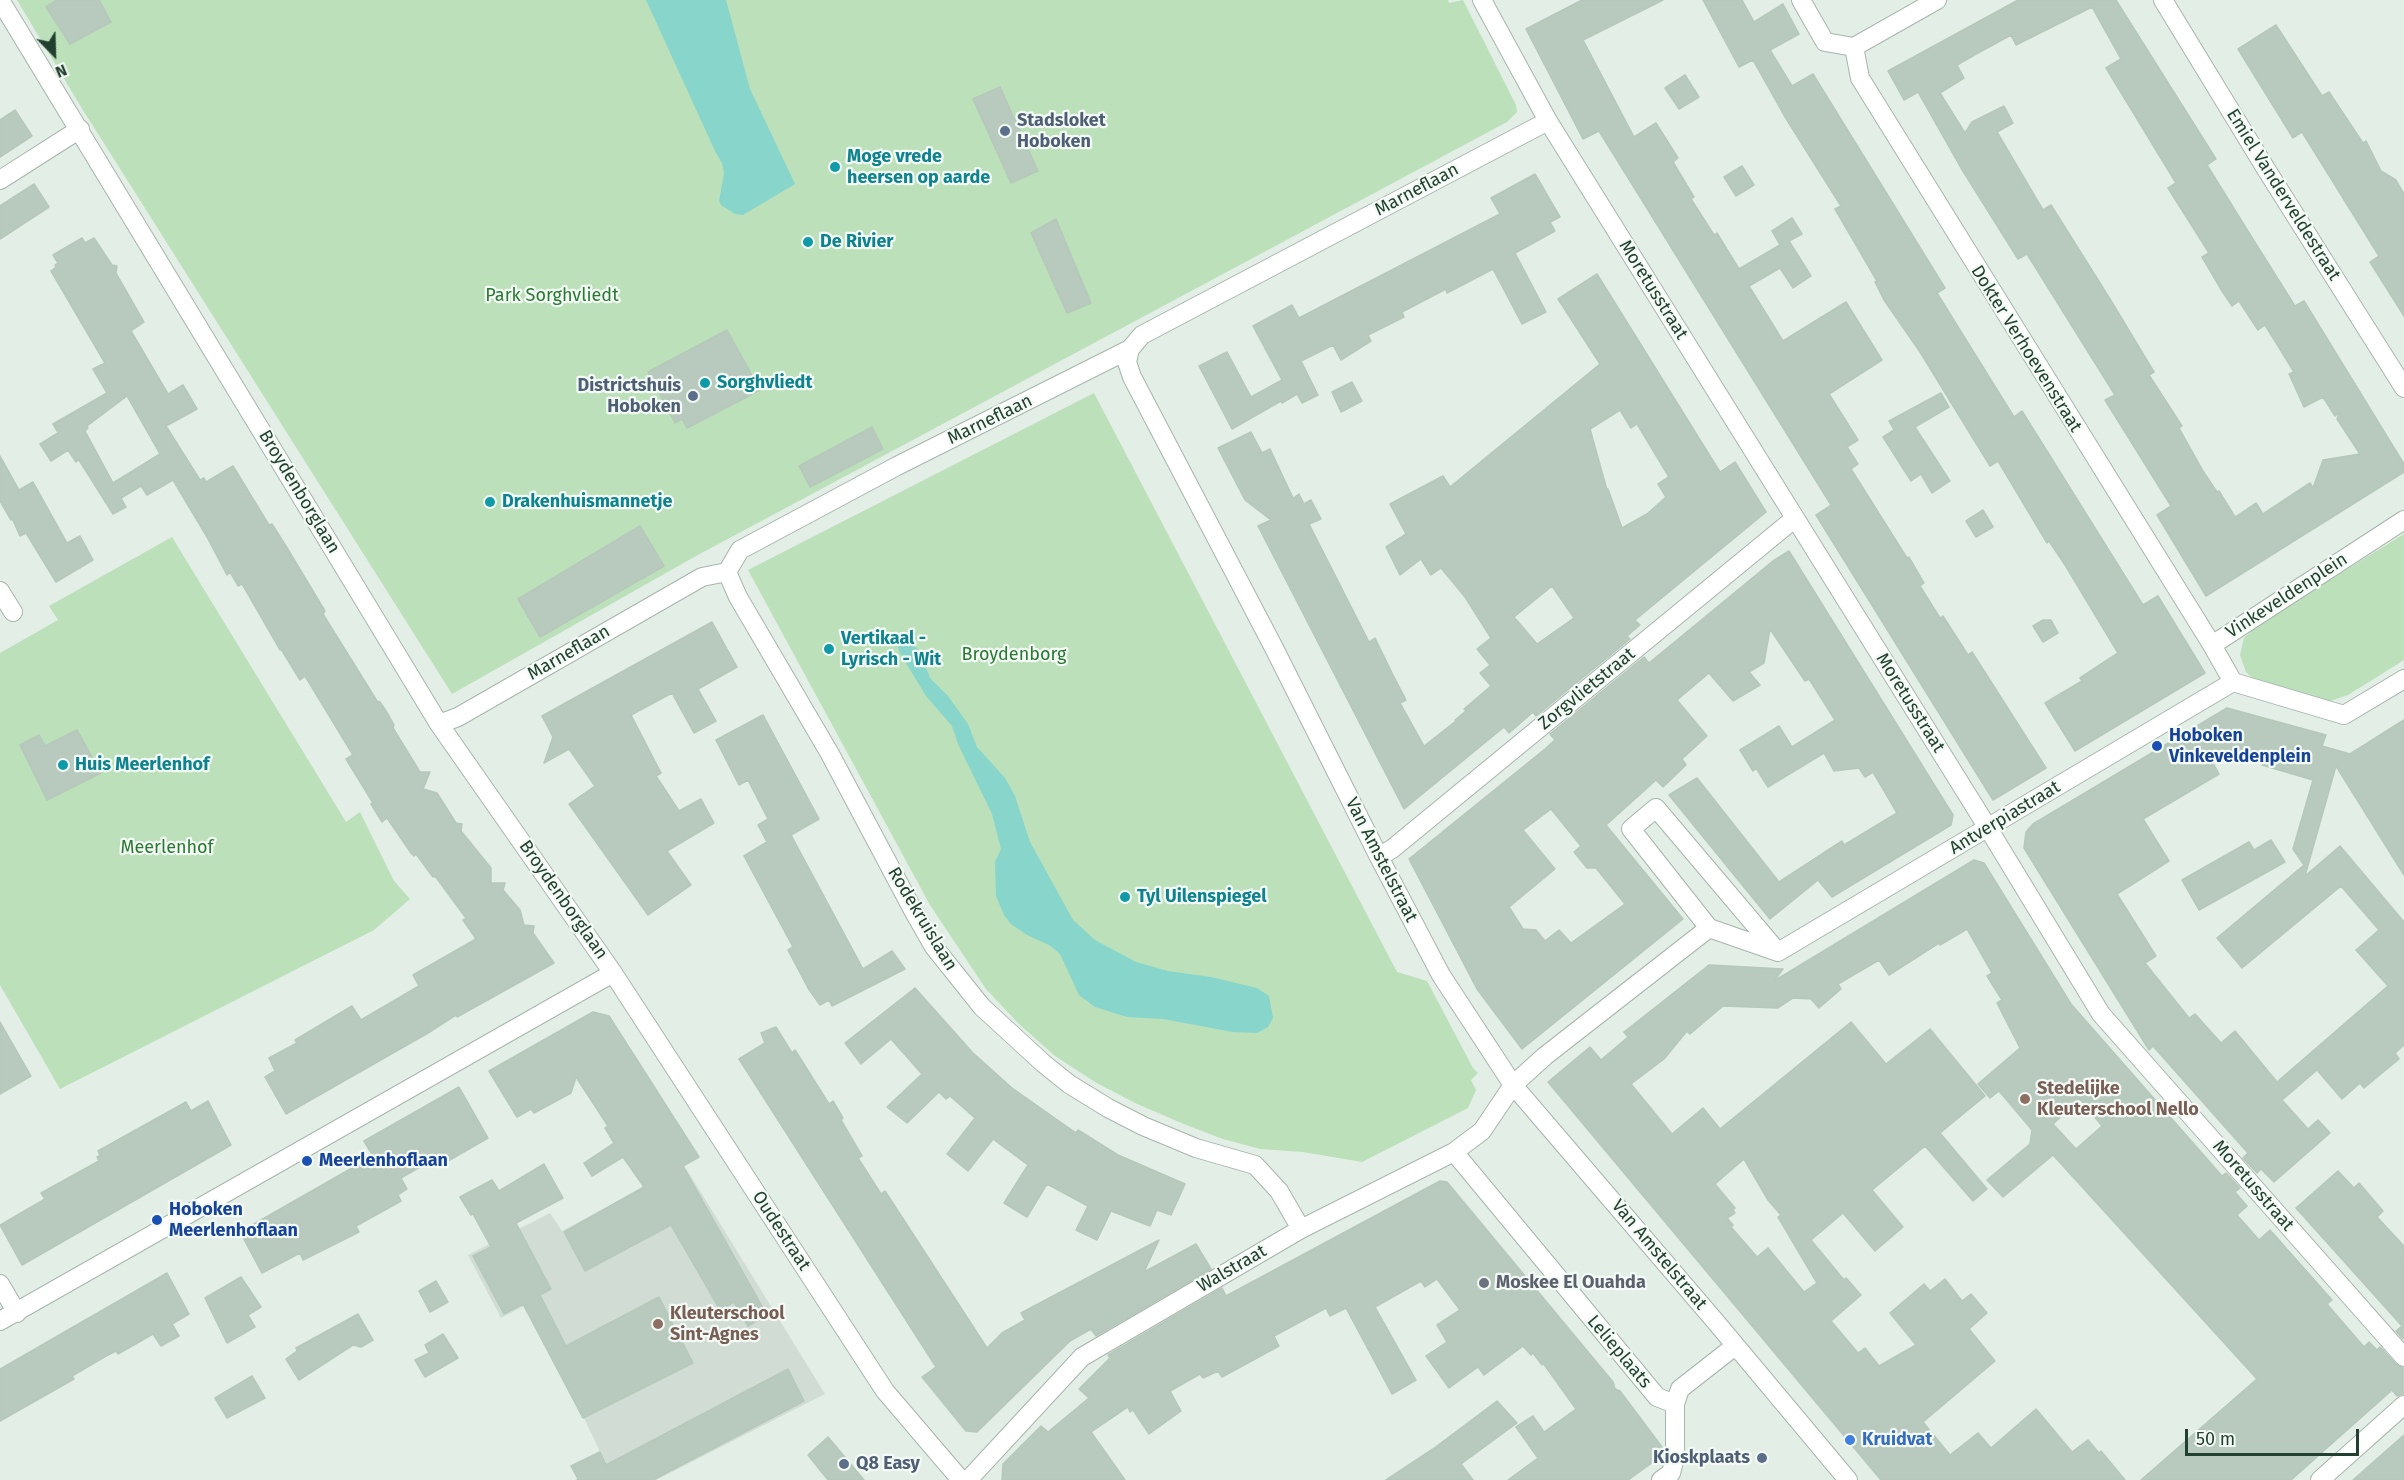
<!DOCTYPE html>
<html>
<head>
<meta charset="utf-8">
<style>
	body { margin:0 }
	#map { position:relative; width:2404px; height:1480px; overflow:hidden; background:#e3eee6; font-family:"Fira Sans",sans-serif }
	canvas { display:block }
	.north { position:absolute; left:24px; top:24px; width:60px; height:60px; -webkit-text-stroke:4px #f4faf5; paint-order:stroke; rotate:157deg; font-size:16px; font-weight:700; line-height:24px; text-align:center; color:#21402f }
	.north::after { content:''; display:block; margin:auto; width:21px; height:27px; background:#21402f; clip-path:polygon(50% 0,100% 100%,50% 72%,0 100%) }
	.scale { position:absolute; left:2185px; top:1429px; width:174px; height:27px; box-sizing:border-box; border:3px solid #21402f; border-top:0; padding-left:8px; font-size:18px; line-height:21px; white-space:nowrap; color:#21402f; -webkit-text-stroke:4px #f4faf5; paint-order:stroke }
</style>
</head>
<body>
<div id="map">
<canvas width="2404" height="1480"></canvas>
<div class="north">N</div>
<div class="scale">50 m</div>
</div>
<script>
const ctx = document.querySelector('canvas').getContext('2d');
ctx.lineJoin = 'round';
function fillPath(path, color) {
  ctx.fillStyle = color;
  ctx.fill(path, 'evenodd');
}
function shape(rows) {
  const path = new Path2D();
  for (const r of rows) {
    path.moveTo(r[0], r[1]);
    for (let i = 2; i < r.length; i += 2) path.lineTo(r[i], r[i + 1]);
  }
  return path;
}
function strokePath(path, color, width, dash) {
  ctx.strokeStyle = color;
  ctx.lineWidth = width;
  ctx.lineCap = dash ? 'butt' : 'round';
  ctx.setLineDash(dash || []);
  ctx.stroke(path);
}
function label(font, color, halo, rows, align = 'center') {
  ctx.font = font + ' "Fira Sans",sans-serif';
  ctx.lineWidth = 4.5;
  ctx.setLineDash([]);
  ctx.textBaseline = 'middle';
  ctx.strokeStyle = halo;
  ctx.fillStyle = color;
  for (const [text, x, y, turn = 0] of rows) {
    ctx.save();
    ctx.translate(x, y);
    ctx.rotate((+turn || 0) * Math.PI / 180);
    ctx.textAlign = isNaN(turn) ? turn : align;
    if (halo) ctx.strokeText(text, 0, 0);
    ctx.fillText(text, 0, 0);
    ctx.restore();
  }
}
fillPath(shape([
	[684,1165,825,1394,656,1480,579,1480,572,1466,600,1452,585,1420,524,1306,501,1318,468,1255,550,1213,562,1231]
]), '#d1ddd4');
fillPath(shape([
	[17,0,1448,0,1449,3,1463,0,1516,105,1517,112,1507,122,696,556,452,694,81,107],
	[1094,393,1397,972,1427,981,1473,1068,1478,1073,1471,1080,1476,1090,1468,1108,1362,1162,1303,1152,1260,1149,1223,1139,1186,1125,1135,1103,1095,1082,1055,1056,1019,1024,986,989,930,905,748,570],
	[2404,534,2404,660,2348,695,2327,702,2259,684,2246,672,2240,655,2244,638,2260,623],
	[172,537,346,822,360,812,394,881,410,899,374,930,60,1089,0,985,0,653,58,620,49,606]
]), '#bbe0ba');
fillPath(shape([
	[646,0,726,0,750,89,795,184,743,215,735,214,721,205,719,201,724,173,722,163,715,151],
	[902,640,908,641,919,650,930,678,948,696,968,724,977,747,1005,778,1015,796,1030,842,1073,920,1095,940,1136,962,1168,971,1211,977,1257,988,1269,996,1273,1018,1268,1027,1257,1033,1233,1032,1163,1019,1127,1017,1095,1007,1079,995,1060,954,1049,945,1027,935,1011,924,1004,915,996,896,995,862,1001,849,992,814,958,744,952,726,926,696,900,653,897,645]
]), '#88d5cc');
const building = shape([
	[57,0,99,0,111,22,70,44,46,7,57,0],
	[1582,0,1663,0,1583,40,1634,137,1656,123,1678,158,1673,162,1694,197,1691,199,1714,235,1717,233,1739,269,1780,245,1772,231,1792,218,1802,234,1789,241,1811,276,1793,288,1780,268,1749,286,1783,341,1846,302,1882,360,1829,394,1858,440,1847,447,1858,464,1851,469,1907,558,1909,557,1924,583,1920,586,1940,618,1943,616,1968,655,1972,652,2046,768,1993,800,1816,515,1831,505,1599,131,1583,139,1526,29,1582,0],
	[1703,0,1742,0,1754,22,1783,4,1799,34,1770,50,1792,86,1813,74,1945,288,1937,293,2014,417,2022,411,2143,605,2158,596,2205,673,2075,751,2045,703,2082,681,2080,678,2118,653,2065,565,2049,541,2047,543,1998,461,1990,466,1920,352,1884,300,1875,282,1877,281,1835,209,1841,206,1785,117,1753,60,1739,67,1703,0],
	[2018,0,2116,0,2216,159,2207,165,2251,236,2295,306,2304,301,2404,464,2404,472,2206,596,2157,515,2171,506,2105,400,2115,395,2027,254,2018,259,1961,168,1918,92,1904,100,1888,71,2018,0],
	[2092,7,2121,59,2106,68,2176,183,2168,188,2209,253,2202,257,2222,291,2232,306,2239,301,2258,330,2265,325,2294,372,2289,374,2304,407,2323,397,2335,416,2339,413,2337,419,2360,454,2323,460,2313,488,2310,483,2263,514,2256,503,2235,517,2219,491,2217,492,2203,471,2179,428,2182,426,2149,375,2154,372,2110,299,2051,205,2043,210,1997,132,2013,123,2004,106,1972,122,1965,133,1940,93,1964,78,1957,65,1978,53,2011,35,2016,45,2092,7],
	[2276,25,2322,96,2329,92,2363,143,2366,141,2381,171,2396,180,2404,194,2404,316,2370,262,2379,256,2302,132,2293,138,2238,49,2276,25],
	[1685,75,1699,97,1679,109,1665,88,1685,75],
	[1000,87,1038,171,1011,183,973,99,1000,87],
	[15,110,32,136,0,157,0,120,15,110],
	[1742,166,1754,185,1736,196,1724,177,1742,166],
	[1535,174,1560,217,1550,222,1555,231,1515,253,1546,312,1522,324,1493,269,1447,293,1446,289,1402,312,1404,317,1368,335,1371,341,1341,360,1333,345,1301,361,1318,395,1302,403,1297,394,1282,403,1281,401,1232,429,1199,366,1227,352,1251,397,1282,380,1253,326,1292,305,1299,318,1500,214,1491,198,1535,174],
	[34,184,49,207,0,239,0,206,34,184],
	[1056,219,1091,303,1067,313,1031,233,1056,219],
	[82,238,85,243,94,238,112,265,117,266,116,273,144,322,131,331,168,394,183,385,197,409,166,426,200,480,204,478,206,482,233,466,269,525,272,524,289,551,325,611,323,614,377,701,380,702,388,714,394,725,393,728,420,772,430,772,423,789,437,793,456,823,462,824,461,831,491,868,491,883,505,883,503,890,520,910,524,925,534,926,533,933,554,963,457,1017,456,1015,428,1033,286,1114,265,1077,275,1071,269,1058,297,1043,295,1040,352,1006,361,1020,419,986,413,975,476,939,463,920,466,918,435,876,433,877,416,854,414,856,411,853,387,818,382,822,371,804,373,803,346,759,353,755,305,676,300,680,281,649,280,650,242,584,238,586,230,572,227,575,207,537,173,480,147,495,141,486,121,498,126,507,113,514,79,460,76,462,68,450,51,461,40,444,58,433,53,424,107,393,93,369,105,363,51,271,56,267,55,265,58,263,53,255,82,238],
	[127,396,160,454,113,483,85,431,88,428,87,426,127,396],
	[1597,274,1720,472,1735,462,1766,512,1635,620,1640,625,1627,636,1630,639,1536,716,1533,712,1509,733,1504,727,1404,809,1258,526,1271,520,1245,500,1218,448,1251,432,1262,453,1270,449,1293,498,1299,494,1304,504,1311,500,1321,519,1309,524,1369,642,1375,638,1393,675,1406,700,1400,703,1424,746,1456,721,1455,720,1466,711,1464,709,1491,686,1480,673,1490,665,1477,649,1491,638,1465,597,1441,568,1431,575,1421,559,1400,575,1386,547,1406,534,1390,504,1443,476,1450,487,1600,364,1558,299,1597,274],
	[1620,410,1631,428,1637,424,1669,477,1658,484,1666,497,1647,514,1622,528,1608,489,1607,490,1590,429,1620,410],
	[1552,586,1574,618,1537,644,1514,617,1552,586],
	[727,330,760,390,687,428,682,419,675,423,648,372,727,330],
	[1352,382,1362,401,1341,412,1332,392,1352,382],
	[1941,393,1949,407,1915,427,1950,481,1932,493,1921,474,1911,481,1883,437,1894,430,1889,421,1941,393],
	[872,427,883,449,810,487,799,466,872,427],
	[0,456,19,490,33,482,67,543,80,536,93,560,56,582,26,533,20,536,12,518,11,520,0,501,0,456],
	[1983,510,1993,527,1976,537,1966,521,1983,510],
	[640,526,664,566,540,637,518,599,640,526],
	[1789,551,1953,815,1951,825,1832,897,1818,880,1770,919,1669,795,1697,778,1779,882,1842,841,1844,845,1897,813,1873,772,1865,777,1859,768,1834,771,1824,753,1768,787,1756,768,1753,771,1740,750,1779,726,1792,747,1835,720,1809,679,1805,681,1770,629,1764,663,1749,672,1760,685,1733,701,1709,673,1677,700,1707,736,1682,759,1686,765,1663,787,1656,780,1606,825,1683,919,1522,1049,1477,989,1409,859,1545,749,1555,740,1550,734,1644,657,1649,663,1773,561,1789,551],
	[1551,809,1581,846,1574,852,1587,868,1596,868,1625,904,1571,943,1559,930,1545,941,1536,930,1523,929,1509,907,1555,869,1523,830,1551,809],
	[2043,620,2051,620,2058,633,2043,642,2033,626,2043,620],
	[712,622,737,667,698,689,716,721,694,733,672,693,631,715,661,773,656,776,679,811,701,799,714,823,667,851,691,885,648,915,569,804,595,786,569,749,544,763,553,737,542,716,712,622],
	[2227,708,2326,735,2322,746,2350,754,2404,720,2404,875,2336,766,2305,876,2340,846,2404,922,2404,1045,2395,1053,2399,1059,2364,1088,2360,1083,2342,1099,2317,1070,2282,1100,2308,1129,2318,1120,2330,1133,2274,1182,2261,1169,2257,1173,2243,1158,2248,1153,2153,1046,2149,1050,2024,848,2026,832,2033,824,2227,708],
	[2205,749,2231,757,2239,752,2263,758,2262,765,2313,780,2293,849,2304,865,2217,938,2242,968,2341,886,2379,930,2356,950,2388,986,2277,1082,2235,1031,2221,1043,2195,1014,2189,1018,2145,963,2156,956,2117,894,2169,861,2143,819,2219,774,2205,749],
	[763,715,819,819,791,835,863,969,892,951,905,969,832,1006,829,1000,820,1005,808,988,788,950,793,947,744,856,767,842,758,825,768,819,748,780,739,785,716,740,763,715],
	[77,730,101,773,47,800,20,745,39,735,45,746,77,730],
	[2271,840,2285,862,2199,910,2182,880,2249,842,2254,850,2271,840],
	[1974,860,1984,863,2071,1004,2222,1176,2226,1173,2240,1188,2235,1192,2247,1206,2237,1215,2259,1240,2270,1230,2332,1300,2327,1304,2364,1347,2369,1342,2377,1350,2380,1347,2396,1364,2403,1368,2403,1394,2397,1396,2392,1390,2291,1480,2141,1480,2257,1379,2053,1155,2003,1197,1987,1180,2030,1144,2032,1130,1999,1091,1990,1098,1978,1084,2020,1048,1997,1003,2002,1000,1987,976,1992,973,1967,929,1940,945,1939,943,1889,975,1879,960,1838,984,1841,989,1819,1008,1811,999,1793,998,1778,1008,1723,1006,1690,1034,1687,1031,1664,1059,1631,1084,1672,1134,1703,1108,1720,1129,1851,1022,1886,1064,1930,1029,1985,1096,1940,1133,1987,1189,1973,1201,1925,1146,1872,1190,1903,1227,1875,1251,1843,1213,1811,1240,1844,1280,1846,1278,1861,1295,1831,1321,1858,1353,1865,1348,1879,1366,1916,1345,1890,1313,1924,1284,1930,1291,1945,1279,1962,1301,1971,1294,1987,1313,1969,1329,1995,1361,1923,1422,1950,1455,1978,1433,1991,1448,2036,1409,2072,1452,2088,1440,2099,1453,2101,1451,2125,1480,1881,1480,1548,1082,1590,1047,1601,1060,1628,1037,1624,1032,1709,965,1783,969,1774,981,1974,860],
	[2080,1099,2102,1126,2076,1149,2053,1124,2080,1099],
	[1744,1159,1768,1200,1781,1215,1778,1217,1817,1283,1804,1292,1768,1248,1757,1257,1731,1227,1733,1225,1727,1218,1735,1213,1733,1210,1735,1208,1715,1184,1744,1159],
	[915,988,973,1053,1012,1088,1076,1133,1078,1130,1118,1155,1185,1184,1171,1215,1157,1210,1150,1226,1111,1211,1097,1240,1076,1230,1088,1206,1047,1184,1027,1217,1004,1203,1028,1165,993,1139,968,1171,947,1154,975,1118,950,1096,946,1099,939,1092,907,1123,887,1107,922,1074,891,1039,861,1064,845,1043,915,988],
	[593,1012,609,1016,699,1157,683,1166,767,1315,748,1326,734,1302,720,1310,671,1225,585,1271,564,1232,644,1187,623,1157,592,1176,584,1163,614,1143,605,1128,608,1126,576,1077,571,1093,534,1113,531,1109,517,1117,489,1071,593,1012],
	[0,1022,31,1076,0,1094,0,1022],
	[776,1027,792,1053,795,1050,829,1104,833,1101,843,1118,841,1120,862,1156,858,1158,881,1194,885,1191,987,1348,1002,1333,1025,1320,1021,1313,1159,1240,1144,1272,1196,1244,1211,1269,1096,1336,1091,1329,1070,1341,977,1432,966,1431,922,1377,936,1367,739,1059,765,1043,761,1033,776,1027],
	[459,1087,488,1138,441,1165,437,1157,401,1178,407,1189,398,1195,401,1201,356,1226,359,1232,303,1260,300,1253,262,1273,240,1232,373,1156,364,1141,459,1087],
	[208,1101,231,1145,22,1265,0,1225,45,1199,41,1193,99,1161,97,1157,100,1155,98,1151,186,1102,191,1111,208,1101],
	[544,1164,563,1198,516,1223,551,1289,540,1295,566,1346,659,1297,693,1363,583,1418,523,1304,504,1314,473,1256,491,1247,473,1214,471,1215,460,1197,492,1180,499,1191,544,1164],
	[2338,1171,2354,1188,2359,1183,2383,1211,2377,1217,2404,1246,2403,1339,2396,1331,2402,1326,2296,1208,2338,1171],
	[1440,1181,1447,1182,1613,1382,1615,1389,1620,1391,1662,1447,1660,1457,1628,1480,1508,1480,1538,1458,1516,1427,1533,1416,1544,1432,1576,1409,1543,1363,1542,1365,1533,1353,1531,1355,1523,1346,1484,1375,1478,1367,1449,1388,1426,1356,1447,1342,1437,1325,1460,1310,1437,1279,1425,1287,1421,1281,1375,1307,1416,1380,1392,1394,1346,1308,1330,1316,1326,1308,1274,1336,1279,1346,1222,1377,1218,1371,1203,1378,1200,1374,1170,1391,1181,1411,1149,1434,1133,1410,1130,1412,1128,1407,1091,1432,1125,1480,1002,1480,1003,1464,1041,1426,1048,1432,1089,1398,1079,1389,1110,1358,1108,1355,1222,1288,1226,1296,1440,1181],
	[167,1273,189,1314,172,1324,179,1336,161,1346,153,1334,118,1354,116,1351,106,1356,72,1376,74,1379,0,1421,0,1369,167,1273],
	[241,1277,261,1307,248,1315,255,1327,227,1343,205,1298,241,1277],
	[436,1281,448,1302,430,1312,419,1291,436,1281],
	[358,1314,373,1340,361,1347,353,1345,299,1380,286,1359,297,1351,296,1348,358,1314],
	[443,1334,458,1358,425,1377,415,1360,429,1353,425,1345,443,1334],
	[788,1369,804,1401,653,1480,577,1480,578,1479,571,1466,600,1452,606,1465,788,1369],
	[252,1376,265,1398,227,1418,215,1398,252,1376],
	[1497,1401,1517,1423,1461,1464,1473,1480,1386,1480,1433,1449,1497,1401],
	[2404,1435,2404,1480,2353,1480,2404,1435],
	[828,1437,864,1480,828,1480,808,1455,828,1437]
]);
fillPath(building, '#b8c9bd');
strokePath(building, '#b5c8ba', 1.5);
const minor = shape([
	[0,0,439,724,613,973,885,1391,961,1480],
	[1482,0,1548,121,1988,828,2101,1014,2404,1357],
	[1801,0,1825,42,1854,47],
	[2163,0,2266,169,2404,388],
	[1854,47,1860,78,2212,645],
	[1854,47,1937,0],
	[0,180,80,129],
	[1130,349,1127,362,1132,377,1274,648,1379,857,1441,975,1513,1085,1715,1321,1848,1480],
	[2404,520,2212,645,2233,682,2344,715,2404,679],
	[727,572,738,597,830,754,914,912,934,947,982,1007,1043,1063,1069,1084,1108,1108,1143,1126,1196,1148,1255,1165,1279,1191,1301,1229],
	[0,591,13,612],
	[439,724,458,717,702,577,727,572,740,550,897,466,1130,349,1142,335,1548,121],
	[1379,857,1392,849,1794,519],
	[1709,928,1631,829,1656,808,1777,951],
	[1454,1152,1657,1397,1675,1404],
	[0,1284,17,1313],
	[0,1321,613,973],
	[968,1480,1082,1357,1301,1229,1454,1152,1482,1131,1513,1085,1545,1056,1709,928,1778,952,2233,682],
	[1661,1480,1671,1473,1675,1458,1675,1404,1680,1389,1735,1346],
	[2320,1480,2404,1405]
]);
strokePath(minor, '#a5b6ab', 20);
strokePath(minor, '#fff', 18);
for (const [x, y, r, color] of [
	[1005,131,6,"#5c6f8a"],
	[835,167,6,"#0f9aa8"],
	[808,242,6,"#0f9aa8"],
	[705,383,6,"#0f9aa8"],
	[693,396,6,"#5c6f8a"],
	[490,502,6,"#0f9aa8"],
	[829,649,6,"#0f9aa8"],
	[2157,746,6,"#1a4fb4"],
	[63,765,6,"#0f9aa8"],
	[1125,897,6,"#0f9aa8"],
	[2025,1099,6,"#8d6e63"],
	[307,1161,6,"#1a4fb4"],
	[157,1220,6,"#1a4fb4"],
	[1484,1283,6,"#6b7280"],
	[658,1324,6,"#8d6e63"],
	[1850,1440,6,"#3f7fe0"],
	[1762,1458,6,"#5c6f8a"],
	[844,1464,6,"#5c6f8a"]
]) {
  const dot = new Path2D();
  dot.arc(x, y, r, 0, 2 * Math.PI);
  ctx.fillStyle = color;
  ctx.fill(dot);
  strokePath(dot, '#f4faf5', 2);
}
label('bold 18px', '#4e5e75', '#f4faf5', [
	["Stadsloket",1017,121],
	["Hoboken",1017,142],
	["Districtshuis",681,386,"right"],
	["Hoboken",681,407,"right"],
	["Kioskplaats",1750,1458,"right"],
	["Q8 Easy",856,1464]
], 'left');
label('bold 18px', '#0d838f', '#f4faf5', [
	["Moge vrede",847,157],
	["heersen op aarde",847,178],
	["De Rivier",820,242],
	["Sorghvliedt",717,383],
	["Drakenhuismannetje",502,502],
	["Vertikaal -",841,639],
	["Lyrisch - Wit",841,660],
	["Huis Meerlenhof",75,765],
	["Tyl Uilenspiegel",1137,897]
], 'left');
label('18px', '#21402f', '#f4faf5', [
	["Marneflaan",1417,190,-28],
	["Emiel Vanderveldestraat",2283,195,58],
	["Moretusstraat",1653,290,58],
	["Dokter Verhoevenstraat",2026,349,58],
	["Marneflaan",990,420,-26],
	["Broydenborglaan",299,492,59],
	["Vinkeveldenplein",2287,596,-33],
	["Marneflaan",569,653,-30],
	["Zorgvlietstraat",1587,689,-39],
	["Moretusstraat",1910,703,58],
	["Antverpiastraat",2005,818,-31],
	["Van Amstelstraat",1381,860,63],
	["Broydenborglaan",563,900,55],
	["Rodekruislaan",922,919,59],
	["Moretusstraat",2253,1186,49],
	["Oudestraat",781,1231,57],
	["Van Amstelstraat",1659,1255,50],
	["Walstraat",1232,1269,-30],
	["Lelieplaats",1619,1352,50]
]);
label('18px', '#297931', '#f4faf5', [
	["Park Sorghvliedt",552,296],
	["Broydenborg",1014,655],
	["Meerlenhof",167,848]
]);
label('bold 18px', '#164399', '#f4faf5', [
	["Hoboken",2169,736],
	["Vinkeveldenplein",2169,757],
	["Meerlenhoflaan",319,1161],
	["Hoboken",169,1210],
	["Meerlenhoflaan",169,1231]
], 'left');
label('bold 18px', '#785e54', '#f4faf5', [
	["Stedelijke",2037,1089],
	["Kleuterschool Nello",2037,1110],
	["Kleuterschool",670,1314],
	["Sint-Agnes",670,1335]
], 'left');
label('bold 18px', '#5b616d', '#f4faf5', [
	["Moskee El Ouahda",1496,1283]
], 'left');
label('bold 18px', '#366cbe', '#f4faf5', [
	["Kruidvat",1862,1440]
], 'left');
</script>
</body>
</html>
